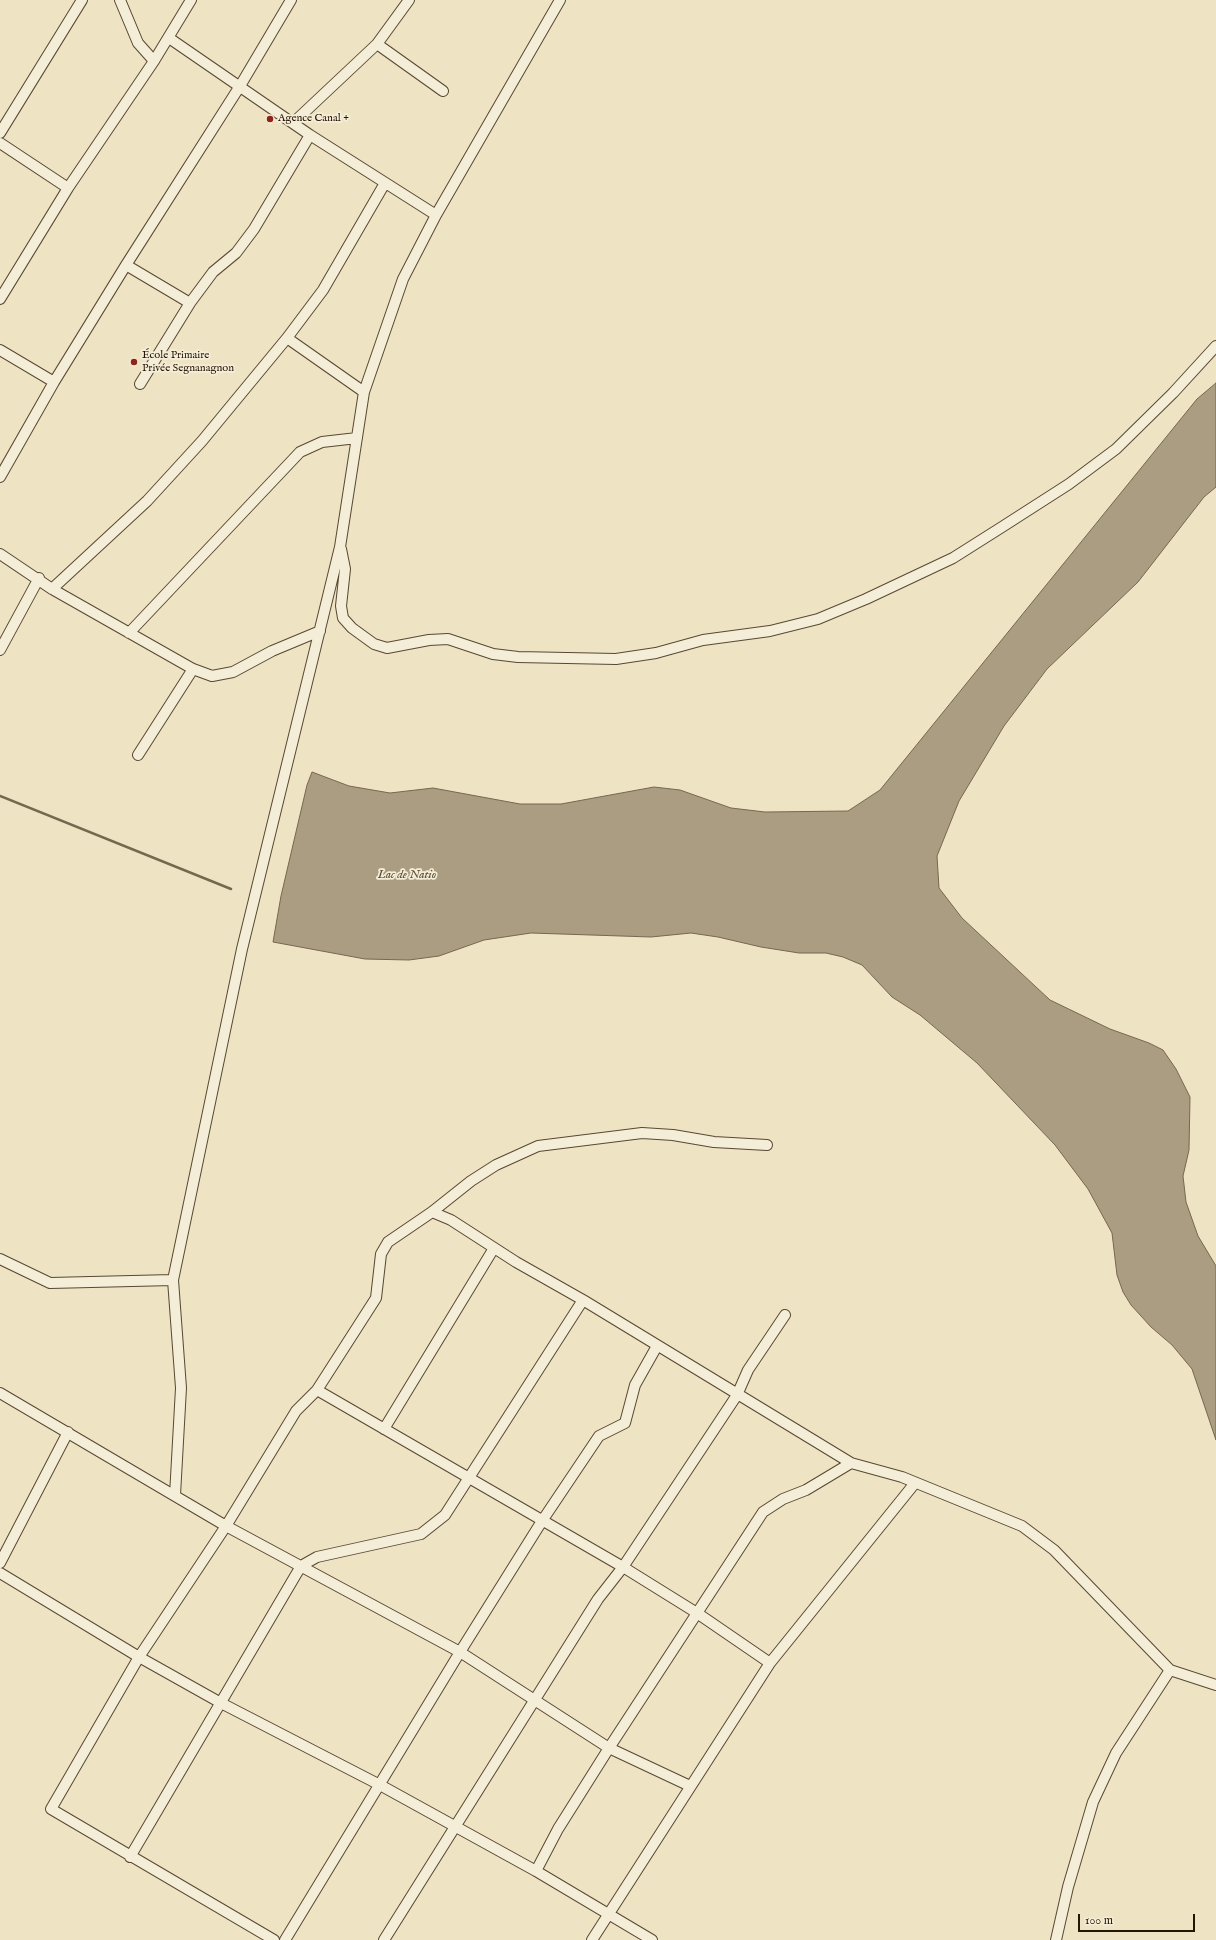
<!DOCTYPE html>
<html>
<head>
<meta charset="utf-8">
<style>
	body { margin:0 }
	#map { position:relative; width:1216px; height:1940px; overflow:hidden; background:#eee3c2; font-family:"IM FELL English",serif }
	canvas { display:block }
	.scale { position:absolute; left:1078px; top:1914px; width:117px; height:18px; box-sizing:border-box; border:2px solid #271503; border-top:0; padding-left:5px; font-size:12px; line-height:14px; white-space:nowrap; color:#271503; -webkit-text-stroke:3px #f4edd7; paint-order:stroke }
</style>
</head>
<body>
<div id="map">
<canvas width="1216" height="1940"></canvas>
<div class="scale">100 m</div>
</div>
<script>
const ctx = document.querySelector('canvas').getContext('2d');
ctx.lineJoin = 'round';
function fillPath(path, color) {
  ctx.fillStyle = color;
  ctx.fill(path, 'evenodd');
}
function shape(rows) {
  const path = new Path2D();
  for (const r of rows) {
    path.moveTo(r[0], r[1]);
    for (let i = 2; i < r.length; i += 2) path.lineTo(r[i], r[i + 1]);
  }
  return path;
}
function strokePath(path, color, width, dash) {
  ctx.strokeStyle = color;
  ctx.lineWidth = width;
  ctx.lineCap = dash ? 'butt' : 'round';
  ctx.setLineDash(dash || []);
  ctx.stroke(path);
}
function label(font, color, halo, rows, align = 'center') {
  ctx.font = font + ' "IM FELL English",serif';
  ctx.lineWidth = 3.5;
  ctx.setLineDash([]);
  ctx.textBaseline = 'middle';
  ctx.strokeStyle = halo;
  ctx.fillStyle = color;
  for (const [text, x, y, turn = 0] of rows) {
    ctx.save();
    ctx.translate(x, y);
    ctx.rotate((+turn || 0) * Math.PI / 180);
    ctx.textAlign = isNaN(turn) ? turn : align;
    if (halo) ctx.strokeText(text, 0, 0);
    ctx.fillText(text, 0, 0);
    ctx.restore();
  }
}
const water = shape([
	[1216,383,1216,487,1204,497,1138,582,1047,669,1004,726,959,801,937,856,939,888,962,918,1050,1000,1110,1029,1149,1043,1163,1050,1176,1069,1190,1097,1189,1150,1183,1176,1186,1202,1198,1236,1216,1266,1216,1440,1192,1369,1172,1345,1151,1327,1131,1305,1123,1292,1117,1275,1112,1233,1088,1189,1055,1145,977,1063,920,1015,892,997,862,965,843,957,826,953,799,953,761,947,718,937,691,933,651,937,531,933,484,940,439,956,409,960,365,959,273,942,281,896,307,785,312,772,349,786,390,793,433,788,520,804,561,804,654,787,680,790,731,808,765,812,848,811,880,790,1197,399,1216,383]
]);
fillPath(water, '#aa9d81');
strokePath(water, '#76674f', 1);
strokePath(shape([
	[0,796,231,889]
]), '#76674f', 2.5);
const minor = shape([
	[120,0,138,43,154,61],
	[169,38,310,135,436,215],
	[377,44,443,91],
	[293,123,377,44,409,0],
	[0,133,82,0],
	[0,143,68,188],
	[126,265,190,303],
	[0,299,68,188,154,61,191,0],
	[287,338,364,392],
	[0,350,54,382],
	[140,384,190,303,213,272,236,253,254,229,310,135],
	[0,477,54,382,126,265,240,86,291,0],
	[341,549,345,569,341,606,343,618,352,628,374,644,387,648,429,640,448,639,493,654,518,657,616,659,656,653,703,640,770,631,818,619,866,599,953,558,1002,527,1069,484,1116,449,1173,393,1216,346],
	[0,554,52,589,193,669,212,676,233,672,272,651,320,631],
	[52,589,147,501,202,441,287,338,323,290,385,183],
	[129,633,300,452,322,442,357,438],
	[0,650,39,578],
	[138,755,193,669],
	[432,1212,451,1220,516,1262,583,1300,851,1463,902,1477,1022,1526,1054,1550,1170,1670,1216,1685],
	[0,1259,50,1283,173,1280],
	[317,1390,623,1567,697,1613,770,1663],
	[0,1393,226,1526,460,1652,609,1748,690,1786],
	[384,1429,494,1248],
	[175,1495,181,1388,173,1280,242,949,340,547,364,392,403,279,436,215,560,0],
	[0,1563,68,1432],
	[0,1573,139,1657,221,1703,380,1785,536,1871,652,1940],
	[130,1857,301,1566,317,1557,421,1534,445,1515,583,1300],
	[536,1871,558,1829,609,1748,763,1512,783,1499,806,1490,851,1463],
	[274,1940,51,1809,139,1657,226,1526,296,1411,317,1390,376,1298,381,1254,388,1242,432,1212,471,1181,496,1165,538,1146,642,1133,673,1135,714,1142,767,1145],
	[285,1940,460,1652,542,1521,599,1436,625,1423,635,1385,657,1346],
	[384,1940,598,1599,623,1567,737,1395,748,1370,785,1315],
	[592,1940,770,1663,915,1483],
	[1056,1940,1068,1887,1093,1802,1116,1753,1170,1670]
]);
strokePath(minor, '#594833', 12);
strokePath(minor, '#f4edd7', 10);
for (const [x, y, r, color] of [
	[270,119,4,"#8f2418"],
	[134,362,4,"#8f2418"]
]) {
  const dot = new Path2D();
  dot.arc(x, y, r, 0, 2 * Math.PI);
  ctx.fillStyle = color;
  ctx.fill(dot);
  strokePath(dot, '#f4edd7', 1.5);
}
label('11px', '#271503', '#f4edd7', [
	["Agence Canal +",278,119],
	["École Primaire",142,356],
	["Privée Segnanagnon",142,369]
], 'left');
label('italic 12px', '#5b4b35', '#f4edd7', [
	["Lac de Natio",407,876]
]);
</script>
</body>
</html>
